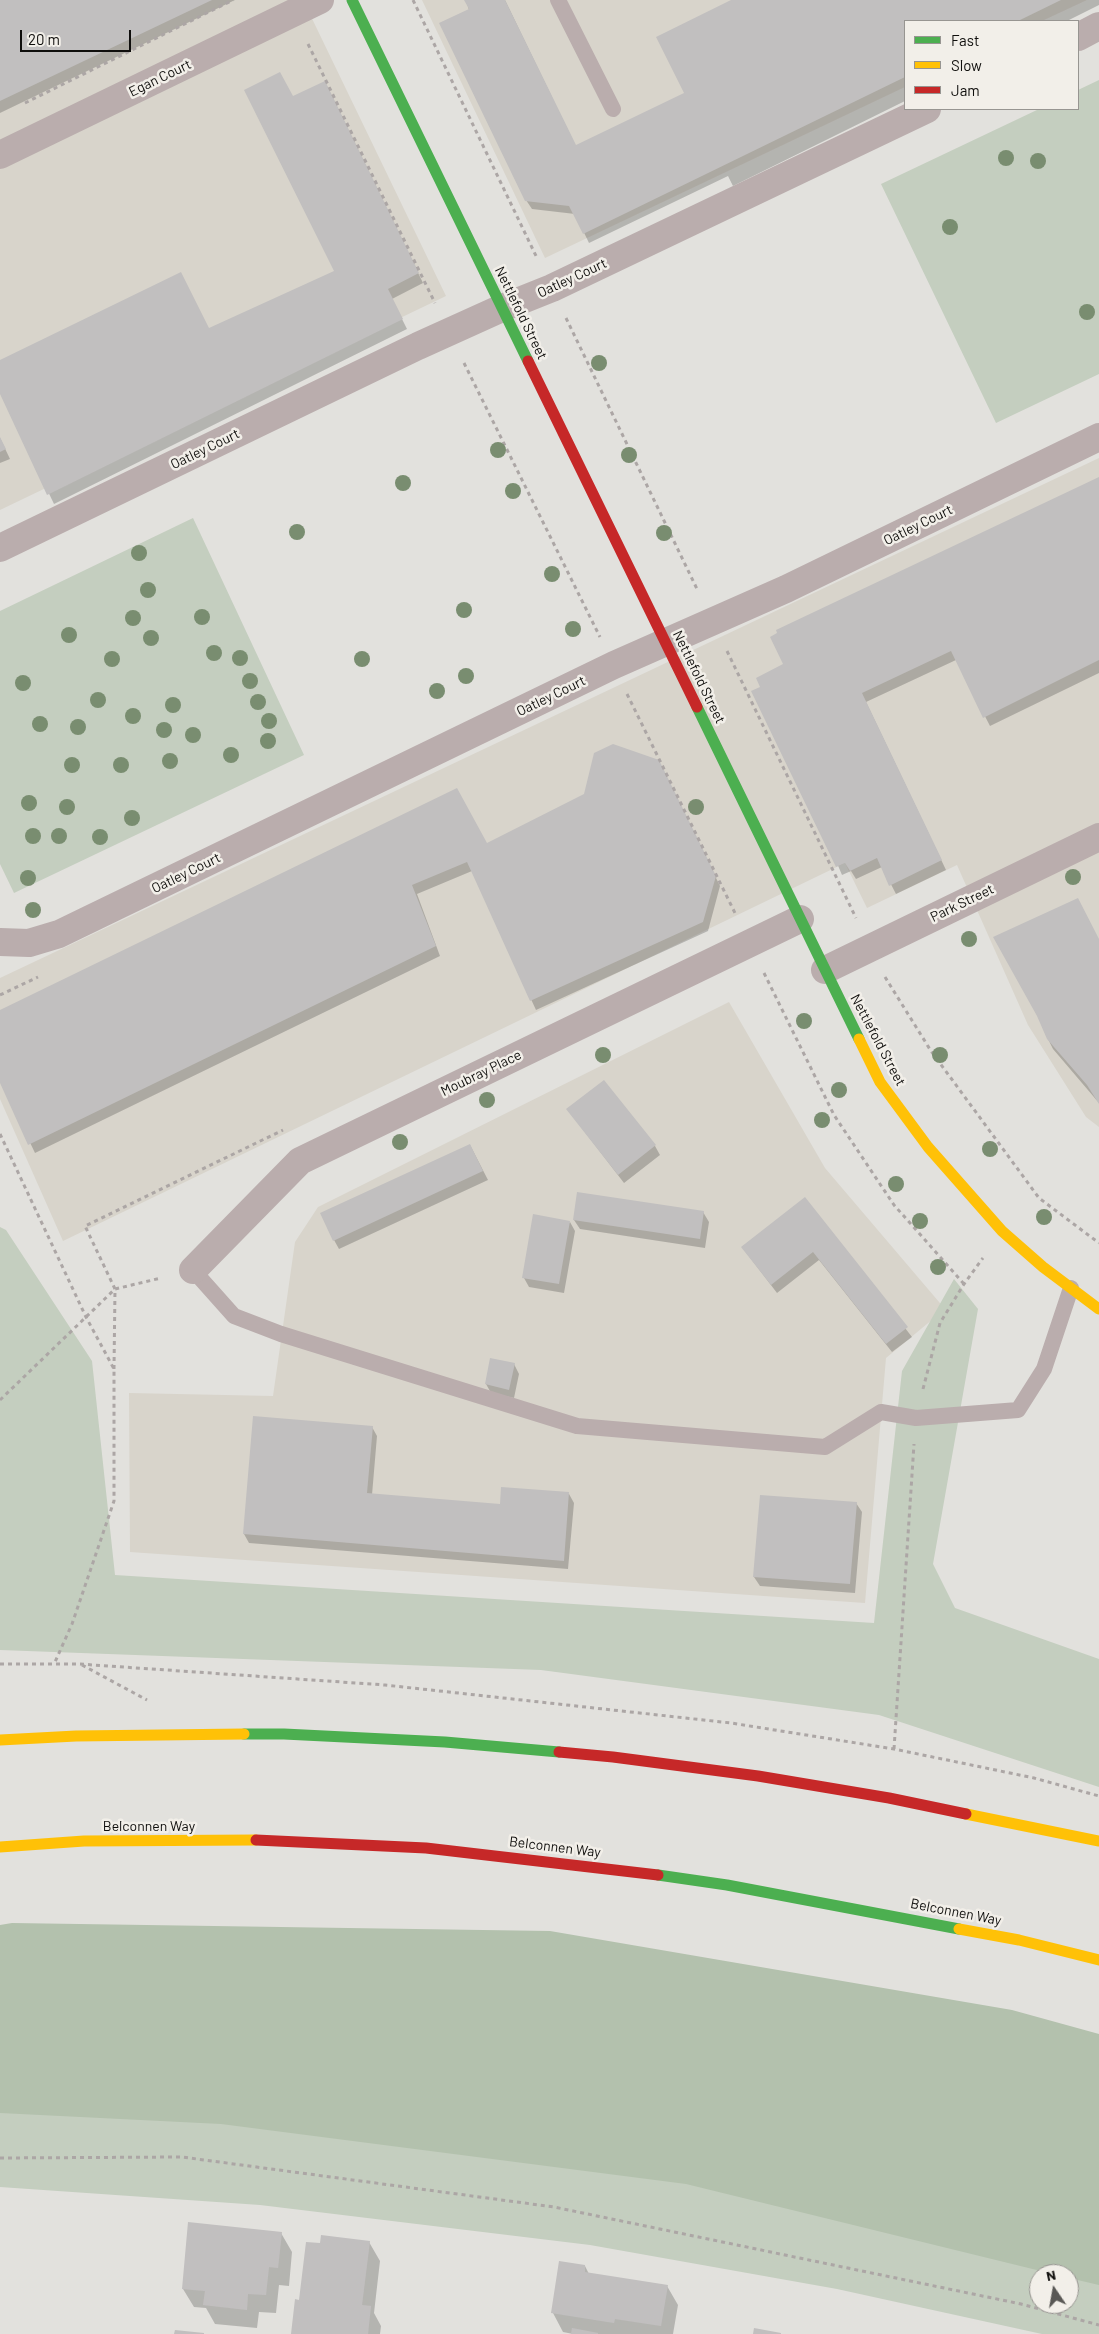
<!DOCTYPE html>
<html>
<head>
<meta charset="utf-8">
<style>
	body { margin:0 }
	#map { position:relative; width:1099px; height:2334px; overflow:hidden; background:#e2e1dd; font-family:Barlow,sans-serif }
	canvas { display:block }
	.legend { position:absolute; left:904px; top:20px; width:175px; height:90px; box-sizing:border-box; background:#f2efe9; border:1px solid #979591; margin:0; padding:6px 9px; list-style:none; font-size:15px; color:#0f0e0c }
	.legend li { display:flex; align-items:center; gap:10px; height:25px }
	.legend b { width:25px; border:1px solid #979591 }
	.north { position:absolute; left:1029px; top:2264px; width:50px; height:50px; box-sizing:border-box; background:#f2efe9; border:1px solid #979591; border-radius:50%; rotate:348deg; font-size:14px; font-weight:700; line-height:20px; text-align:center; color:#0f0e0c }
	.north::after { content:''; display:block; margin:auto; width:18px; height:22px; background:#595855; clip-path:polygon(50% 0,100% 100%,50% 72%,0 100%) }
	.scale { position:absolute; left:20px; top:30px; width:111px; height:22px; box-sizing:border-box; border:2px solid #0f0e0c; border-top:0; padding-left:6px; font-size:15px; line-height:18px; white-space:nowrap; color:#0f0e0c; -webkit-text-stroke:4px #f2efe9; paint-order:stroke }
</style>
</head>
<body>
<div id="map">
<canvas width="1099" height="2334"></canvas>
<ul class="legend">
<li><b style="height:6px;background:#4caf50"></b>Fast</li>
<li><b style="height:6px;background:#ffc107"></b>Slow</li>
<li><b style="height:6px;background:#c62828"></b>Jam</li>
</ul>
<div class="north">N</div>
<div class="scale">20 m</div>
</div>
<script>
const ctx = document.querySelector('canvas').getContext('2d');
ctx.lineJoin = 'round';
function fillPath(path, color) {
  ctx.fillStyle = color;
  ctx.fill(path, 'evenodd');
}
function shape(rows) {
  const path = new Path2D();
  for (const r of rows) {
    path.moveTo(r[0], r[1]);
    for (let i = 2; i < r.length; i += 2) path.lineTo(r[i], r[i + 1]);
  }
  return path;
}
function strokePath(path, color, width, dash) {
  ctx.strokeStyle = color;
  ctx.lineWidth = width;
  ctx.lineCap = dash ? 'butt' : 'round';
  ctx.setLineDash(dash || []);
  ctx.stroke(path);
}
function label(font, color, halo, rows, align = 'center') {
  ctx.font = font + ' Barlow,sans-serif';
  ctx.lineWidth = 5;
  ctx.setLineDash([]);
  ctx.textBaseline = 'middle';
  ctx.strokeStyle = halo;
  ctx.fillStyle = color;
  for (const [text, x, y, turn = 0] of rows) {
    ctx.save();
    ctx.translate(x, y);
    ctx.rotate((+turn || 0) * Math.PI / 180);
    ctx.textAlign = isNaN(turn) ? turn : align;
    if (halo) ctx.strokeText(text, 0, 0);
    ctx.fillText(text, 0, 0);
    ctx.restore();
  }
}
fillPath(shape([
	[0,0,303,0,446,296,0,510],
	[422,0,1087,0,1042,21,905,21,905,87,545,258],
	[1099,458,1099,1127,1086,1117,1028,1025,957,865,867,908,845,863,63,1241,0,1099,0,978],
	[729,1002,825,1168,945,1309,886,1358,865,1603,130,1552,129,1393,273,1396,295,1242,318,1207]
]), '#d8d4cb');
fillPath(shape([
	[1099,80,1099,374,996,423,881,184,1039,109,1078,109,1078,90],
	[193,518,304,755,14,893,0,864,0,611],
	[0,1227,6,1230,92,1361,115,1575,874,1623,902,1371,954,1279,978,1309,933,1564,955,1608,1099,1659,1099,1787,879,1715,541,1670,0,1650],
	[0,2017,1099,2133,1099,2334,1042,2334,837,2289,590,2245,260,2205,0,2187],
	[1039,2274,1069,2274,1069,2304,1039,2304]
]), '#c4cebf');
fillPath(shape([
	[12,1923,550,1931,1012,2010,1099,2034,1099,2285,1069,2278,1069,2274,1053,2274,686,2184,221,2124,0,2113,0,1925]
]), '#b3c1ad');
fillPath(shape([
	[0,0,235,0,0,113],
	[466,0,505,0,576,147,686,93,735,0,1099,0,1099,5,1067,21,905,21,905,101,733,186,728,176,589,243,575,214,532,209,526,200],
	[325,82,423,283,392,299,407,329,54,504,0,391,0,361,209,329,336,272,293,98],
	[0,438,10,459,0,463],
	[1099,478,1099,673,990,726,956,660,866,702,946,870,896,894,882,867,856,879,851,871,842,875,762,687,784,665],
	[663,771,720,886,708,931,536,1010,472,871,417,894,440,956,35,1153,0,1080,0,1011,489,849,585,795],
	[1099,940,1099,1103,1053,1049,1048,1039],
	[568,1110,655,1146,660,1155,624,1183],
	[470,1145,488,1180,339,1249,334,1240],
	[805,1199,912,1337,892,1352,819,1260,777,1293,742,1247],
	[703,1212,709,1222,705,1248,580,1229,574,1220],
	[570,1222,575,1231,564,1293,529,1287,524,1278],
	[514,1364,519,1374,514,1398,491,1393,486,1384],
	[372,1427,377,1436,372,1495,501,1505,569,1494,574,1503,568,1569,249,1543,244,1534],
	[856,1503,862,1512,855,1593,760,1586,754,1577],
	[281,2233,292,2252,289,2286,279,2285,276,2313,259,2312,257,2328,215,2324,206,2308,194,2307,183,2289],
	[369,2242,380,2261,374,2313,381,2326,380,2334,292,2334,300,2301,321,2245],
	[585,2266,589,2274,667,2286,678,2305,673,2334,573,2334,563,2332,553,2313]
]), '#0003');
fillPath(shape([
	[0,0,212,0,0,101],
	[464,0,505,0,576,145,684,93,656,37,731,0,1061,0,1018,21,905,21,905,77,583,234,569,206,525,201,439,23,469,9],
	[280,72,293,96,325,81,419,273,388,289,403,319,47,495,0,394,0,360,181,272,209,328,334,271,244,90],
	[0,437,6,449,0,452],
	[1099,477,1099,660,983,718,951,651,862,693,942,860,889,886,877,858,850,871,845,863,836,867,751,691,760,687,756,678,783,664,770,637,777,633,776,630],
	[613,744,659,760,716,876,703,922,530,1001,467,862,412,885,436,946,28,1145,0,1083,0,1010,457,788,487,843,584,794,594,753],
	[1078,898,1099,939,1099,1104,1087,1085,1047,1039,1037,1016,993,937],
	[604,1080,656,1145,618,1175,566,1109],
	[470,1144,483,1171,333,1241,320,1213],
	[577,1192,704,1211,700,1239,573,1220],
	[805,1197,908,1327,886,1344,813,1252,771,1285,741,1247],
	[533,1214,570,1221,559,1284,522,1278],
	[490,1358,515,1363,509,1390,485,1384],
	[253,1416,373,1426,367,1493,500,1504,501,1487,569,1492,564,1561,243,1534],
	[760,1495,857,1502,850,1584,753,1577],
	[188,2222,282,2232,278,2268,269,2267,266,2295,248,2294,247,2310,203,2305,205,2291,182,2289],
	[321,2235,370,2241,362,2305,371,2306,368,2334,291,2334,295,2299,299,2300,306,2242,320,2243],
	[559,2261,585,2265,585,2272,668,2285,661,2326,615,2319,614,2323,551,2313],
	[572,2328,598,2333,598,2334,571,2334],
	[754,2328,781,2333,781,2334,753,2334],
	[175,2330,204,2333,204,2334,174,2334]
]), '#c1bfbf');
strokePath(shape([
	[413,0,537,258],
	[308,44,435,303],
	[25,103,233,0],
	[566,318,698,591],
	[464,363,600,637],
	[727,651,856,918],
	[627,694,735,913],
	[764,973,834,1115,894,1205,964,1284],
	[885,977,931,1051,1039,1198,1099,1243],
	[0,995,38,977],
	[0,1134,86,1317,114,1369,114,1501,72,1624,55,1662],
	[114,1369,115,1289,85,1226,283,1130],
	[923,1389,940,1323,964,1284,983,1258],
	[0,1400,115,1289,161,1278],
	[0,1664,79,1664,385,1685,731,1723,894,1749,1034,1778,1099,1796],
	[82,1665,147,1700],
	[894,1749,914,1444],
	[0,2158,182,2157,554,2207,1021,2304,1099,2325]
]), '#aca6a5', 3, [4, 4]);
strokePath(shape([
	[558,0,613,109],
	[193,1270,234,1316,281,1334,577,1426,825,1447,881,1412,916,1418,1018,1410,1044,1369,1071,1288]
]), '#baadad', 16);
strokePath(shape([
	[1078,37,1099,26],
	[0,155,320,0],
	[0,548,418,346,502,308,552,288,927,109],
	[0,942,29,943,59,934,614,665,786,589,1099,437],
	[825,970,1099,837],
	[193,1270,300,1161,800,919]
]), '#baadad', 28);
strokePath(shape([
	[352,0,528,361],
	[697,707,859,1039],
	[244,1734,284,1734,445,1742,559,1752],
	[658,1875,727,1885,959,1929]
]), '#4caf50', 11);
strokePath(shape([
	[859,1039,880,1082,928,1147,1002,1231,1043,1267,1099,1309],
	[0,1740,76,1736,244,1734],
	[966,1814,1099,1841],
	[0,1847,84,1841,256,1840],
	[959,1929,1019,1940,1099,1960]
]), '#ffc107', 11);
strokePath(shape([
	[528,361,697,707],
	[559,1752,613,1757,758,1776,889,1798,966,1814],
	[256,1840,426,1848,658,1875]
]), '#c62828', 11);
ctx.fillStyle = '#798d70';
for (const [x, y] of [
	[1006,158],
	[1038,161],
	[950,227],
	[1087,312],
	[599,363],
	[498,450],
	[629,455],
	[403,483],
	[513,491],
	[297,532],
	[664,533],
	[139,553],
	[552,574],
	[148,590],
	[464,610],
	[202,617],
	[133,618],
	[573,629],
	[69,635],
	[151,638],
	[214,653],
	[240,658],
	[112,659],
	[362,659],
	[466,676],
	[250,681],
	[23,683],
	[437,691],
	[98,700],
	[258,702],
	[173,705],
	[133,716],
	[269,721],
	[40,724],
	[78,727],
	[164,730],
	[193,735],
	[268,741],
	[231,755],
	[170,761],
	[72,765],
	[121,765],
	[29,803],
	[67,807],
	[696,807],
	[132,818],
	[33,836],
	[59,836],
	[100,837],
	[1073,877],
	[28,878],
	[33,910],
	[969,939],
	[804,1021],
	[603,1055],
	[940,1055],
	[839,1090],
	[487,1100],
	[822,1120],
	[400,1142],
	[990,1149],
	[896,1184],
	[1044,1217],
	[920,1221],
	[938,1267]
]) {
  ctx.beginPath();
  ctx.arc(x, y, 8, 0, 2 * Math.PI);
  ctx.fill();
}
label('14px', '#0f0e0c', '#f2efe9', [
	["Egan Court",160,78,-26],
	["Oatley Court",572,278,-25],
	["Nettlefold Street",521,313,64],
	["Oatley Court",205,449,-26],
	["Oatley Court",918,525,-26],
	["Nettlefold Street",699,677,64],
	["Oatley Court",551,696,-26],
	["Oatley Court",186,873,-26],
	["Park Street",962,903,-26],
	["Nettlefold Street",878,1040,62],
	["Moubray Place",481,1073,-26],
	["Belconnen Way",149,1826],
	["Belconnen Way",555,1847,7],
	["Belconnen Way",956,1912,11]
]);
</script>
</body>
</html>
